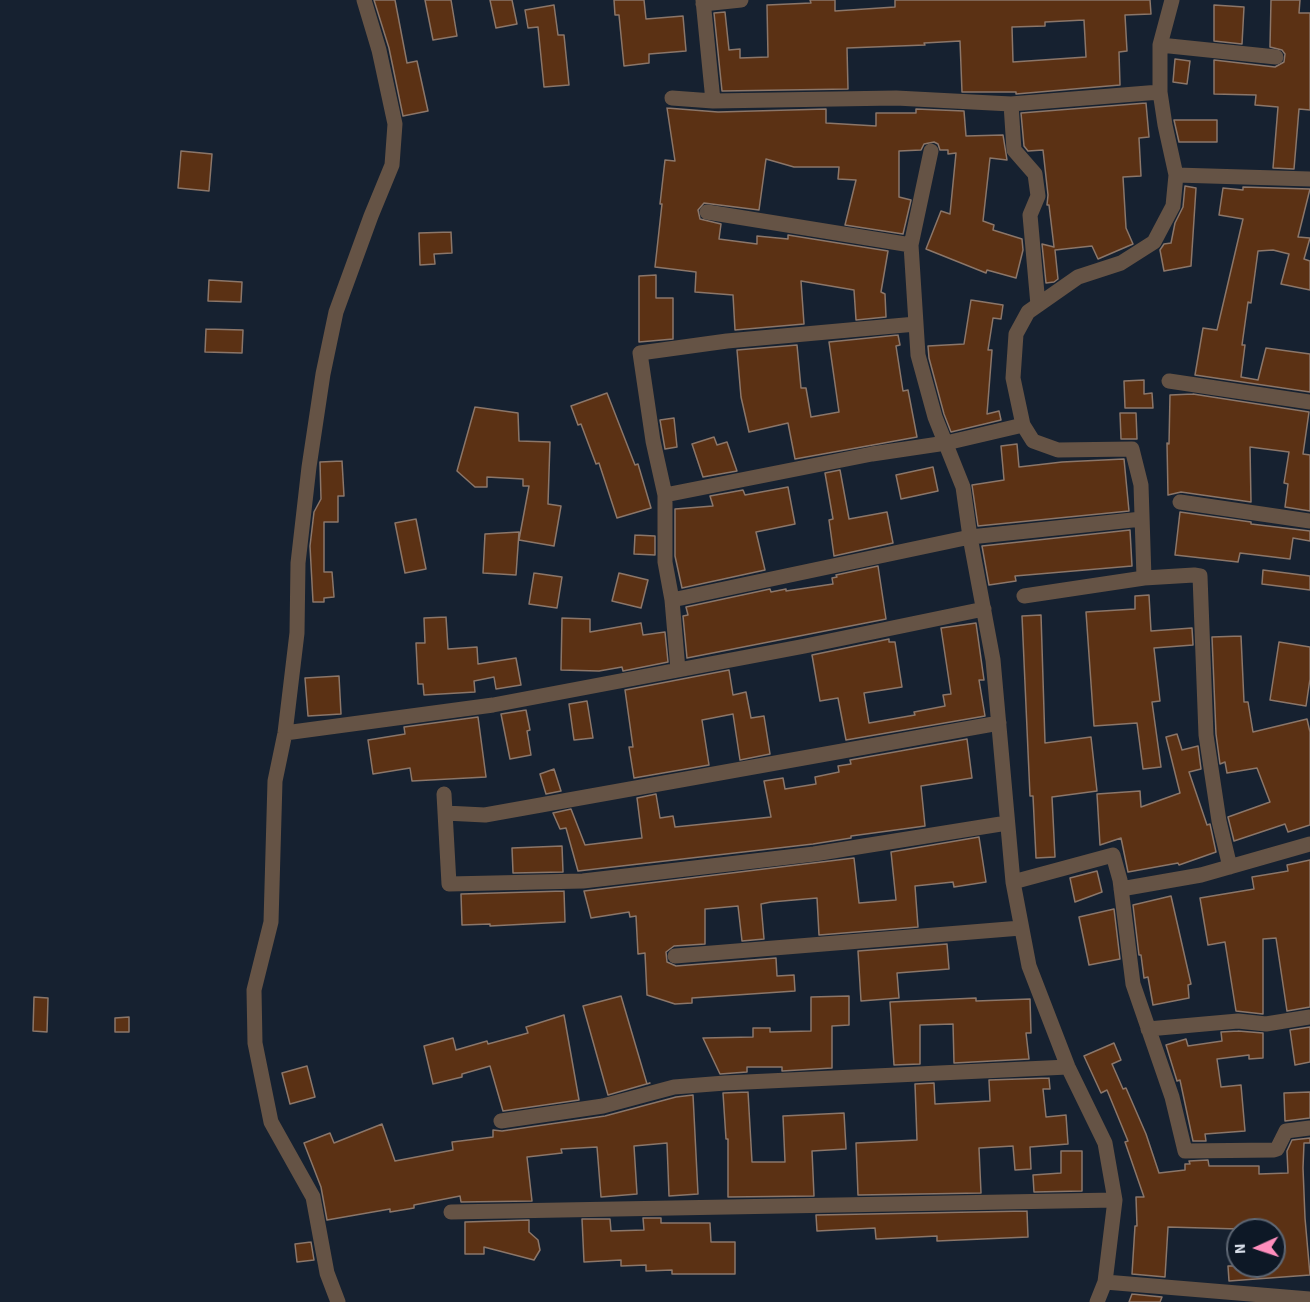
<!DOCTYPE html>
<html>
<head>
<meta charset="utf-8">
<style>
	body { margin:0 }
	#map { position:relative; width:1310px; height:1302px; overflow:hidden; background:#162130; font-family:"Source Sans 3",sans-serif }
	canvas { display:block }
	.north { position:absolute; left:1226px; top:1218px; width:60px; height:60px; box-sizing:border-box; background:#0d1826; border:2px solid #5e6774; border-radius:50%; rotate:267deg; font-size:16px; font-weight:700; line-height:24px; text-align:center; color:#d7dee9 }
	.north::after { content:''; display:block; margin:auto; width:21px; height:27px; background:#fe8ebd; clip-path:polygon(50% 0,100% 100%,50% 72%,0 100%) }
</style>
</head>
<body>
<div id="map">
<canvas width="1310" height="1302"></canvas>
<div class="north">N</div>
</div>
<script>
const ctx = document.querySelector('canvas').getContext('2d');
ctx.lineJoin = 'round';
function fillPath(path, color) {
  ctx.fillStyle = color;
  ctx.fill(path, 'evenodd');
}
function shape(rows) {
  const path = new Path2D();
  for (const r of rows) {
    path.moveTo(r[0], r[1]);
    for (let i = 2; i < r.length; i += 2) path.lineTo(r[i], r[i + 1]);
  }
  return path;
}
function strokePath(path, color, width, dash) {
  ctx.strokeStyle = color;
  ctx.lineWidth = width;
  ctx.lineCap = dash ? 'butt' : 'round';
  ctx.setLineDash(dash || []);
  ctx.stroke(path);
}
const building = shape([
	[374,0,395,0,407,63,417,61,428,111,403,116,389,48,374,0],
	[425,0,451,0,457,36,433,40,425,0],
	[490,0,512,0,517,24,496,28,490,0],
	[614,0,644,0,646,19,683,16,686,51,649,54,649,63,624,66,619,15,615,15,614,0],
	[810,0,835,0,835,11,895,7,895,0,1150,0,1151,14,1125,15,1127,51,1119,52,1120,85,1016,94,1016,92,962,92,960,41,924,43,925,45,847,48,848,89,722,91,714,13,725,12,729,50,740,49,740,58,768,57,767,5,811,3,810,0],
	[1084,20,1086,57,1013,62,1012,27,1045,26,1045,22,1084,20],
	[1271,0,1300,0,1299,13,1310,13,1310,110,1299,109,1294,169,1273,168,1278,107,1255,105,1256,95,1214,94,1214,60,1275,67,1284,62,1285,54,1282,50,1270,47,1271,0],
	[554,5,558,35,564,35,569,85,544,87,538,27,528,28,525,10,554,5],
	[1214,5,1244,7,1242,44,1214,41,1214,5],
	[1175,59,1190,61,1187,84,1173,82,1175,59],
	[1146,103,1149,137,1139,138,1141,176,1123,177,1126,228,1133,244,1098,259,1092,246,1055,250,1058,279,1054,282,1046,283,1042,244,1054,247,1049,205,1047,205,1048,195,1043,150,1028,151,1024,146,1021,113,1146,103],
	[667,108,718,112,826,109,826,123,876,126,876,113,916,113,916,109,964,111,966,136,1003,135,1007,160,990,158,983,221,994,225,993,230,1022,239,1023,250,1016,278,987,270,986,273,926,249,941,211,950,214,956,153,948,154,948,150,940,150,938,144,934,142,924,144,921,150,899,151,899,197,911,200,903,234,845,225,856,180,838,179,839,167,794,167,766,159,759,210,704,203,698,210,700,219,721,224,719,239,757,244,757,236,788,239,788,235,888,251,881,292,885,294,886,317,856,320,854,290,801,281,804,324,735,330,733,295,695,292,696,272,655,267,662,204,660,204,665,160,675,161,667,108],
	[1174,120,1217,120,1217,142,1179,142,1174,120],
	[181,151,212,154,209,191,178,188,181,151],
	[1185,186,1196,188,1191,266,1164,271,1160,250,1164,244,1171,243,1175,223,1183,207,1185,186],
	[1243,187,1310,189,1298,237,1310,238,1304,259,1310,261,1310,290,1281,284,1289,254,1273,250,1258,251,1251,303,1248,302,1242,345,1245,345,1241,377,1258,380,1266,348,1310,354,1310,392,1195,375,1203,328,1217,330,1243,219,1219,215,1223,188,1243,190,1243,187],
	[451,232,452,253,434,254,435,264,420,265,419,233,451,232],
	[656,275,656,298,673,298,673,339,639,342,639,276,656,275],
	[209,280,242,282,241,302,208,301,209,280],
	[971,300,1003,305,1001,319,993,318,988,350,992,350,987,414,999,411,1001,420,951,432,944,414,929,358,928,346,964,344,971,300],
	[206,329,243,330,242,353,205,352,206,329],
	[898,335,900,345,896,346,903,391,908,390,917,437,795,459,788,423,749,432,741,397,737,350,797,345,801,388,806,388,811,417,839,412,829,342,898,335],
	[1144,380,1144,394,1152,393,1153,408,1125,408,1124,381,1144,380],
	[607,393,635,465,638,464,651,508,617,518,599,463,596,464,581,424,578,425,571,406,607,393],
	[1193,394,1309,412,1303,454,1310,455,1310,511,1285,507,1288,484,1284,483,1289,452,1250,447,1251,502,1181,492,1168,495,1167,443,1169,444,1170,395,1193,394],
	[475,407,518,413,519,441,550,442,548,504,561,506,554,546,519,540,529,486,523,486,523,479,487,477,487,487,475,487,457,471,475,407],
	[1120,413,1136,413,1137,439,1121,439,1120,413],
	[674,418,677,447,665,449,660,420,674,418],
	[714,437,717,445,727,442,737,471,703,477,692,444,714,437],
	[1017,444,1019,467,1062,462,1124,459,1129,511,978,526,972,485,1004,480,1001,446,1017,444],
	[342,461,344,496,338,496,338,522,324,522,324,572,332,572,334,597,324,598,324,602,313,602,310,546,314,512,321,499,320,462,342,461],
	[933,467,938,491,901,499,896,475,933,467],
	[840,470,849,519,887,512,893,543,834,556,829,520,833,519,825,473,840,470],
	[788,487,795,524,756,532,765,570,682,588,675,556,675,509,713,506,710,496,743,490,745,495,788,487],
	[1180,512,1251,522,1251,524,1310,531,1310,541,1293,538,1290,559,1240,553,1238,562,1175,555,1180,512],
	[416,519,426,569,405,573,395,523,416,519],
	[1130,530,1132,566,1015,576,1016,581,989,585,982,546,1130,530],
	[519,532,516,575,483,573,485,534,519,532],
	[635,535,655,536,655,555,634,554,635,535],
	[878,566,886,619,687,658,683,616,688,615,686,607,770,589,771,592,786,589,786,591,833,584,832,578,837,577,836,575,878,566],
	[1263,570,1310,576,1310,590,1262,584,1263,570],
	[534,573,562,577,557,608,529,604,534,573],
	[619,573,648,580,641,608,612,601,619,573],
	[1149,595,1151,631,1192,628,1193,645,1154,648,1160,701,1152,702,1161,767,1143,769,1137,723,1094,726,1086,612,1135,609,1135,596,1149,595],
	[1041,615,1045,743,1091,737,1097,791,1052,797,1055,857,1036,858,1033,796,1030,796,1022,616,1041,615],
	[446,617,448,649,477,647,478,664,516,658,521,685,496,689,494,677,474,681,475,692,424,695,423,684,418,684,416,643,425,643,424,618,446,617],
	[562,618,590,619,590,632,641,623,643,635,665,632,668,662,623,671,622,667,599,671,561,670,562,618],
	[976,623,984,680,979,680,985,716,846,740,838,698,820,701,812,655,889,639,889,642,895,642,902,687,864,693,869,723,915,715,914,712,945,706,943,695,951,694,941,628,976,623],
	[1241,636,1244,702,1248,702,1253,732,1307,719,1310,732,1310,825,1288,832,1285,824,1234,841,1228,817,1270,802,1257,768,1227,773,1225,762,1220,764,1216,734,1212,637,1241,636],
	[1279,642,1310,647,1310,679,1306,706,1270,700,1279,642],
	[729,670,733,695,746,692,751,718,764,716,770,754,740,760,733,714,702,720,709,765,634,778,629,747,633,747,625,690,729,670],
	[339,676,341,714,308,716,305,678,339,676],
	[587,701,593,738,574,740,569,704,587,701],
	[526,710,530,730,527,731,531,755,510,759,501,714,526,710],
	[478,717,486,777,412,781,410,768,373,774,368,740,405,734,404,727,478,717],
	[1177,734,1182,750,1198,746,1201,769,1189,772,1207,825,1210,824,1216,852,1179,865,1178,863,1128,872,1121,838,1100,845,1097,794,1140,791,1141,807,1180,793,1166,737,1177,734],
	[967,739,972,778,921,786,925,826,851,836,851,838,813,844,578,871,566,828,560,829,553,813,571,809,585,845,642,838,637,798,656,794,660,818,673,816,675,827,771,817,764,781,783,778,785,789,816,784,815,777,839,772,838,766,851,764,850,760,967,739],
	[554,769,561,791,546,794,540,774,554,769],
	[979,837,986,882,954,887,953,882,915,886,918,927,819,935,817,898,771,902,761,904,764,939,742,941,738,906,705,909,705,944,674,946,666,952,667,962,676,966,776,958,777,976,794,975,795,991,692,998,692,1003,675,1004,647,995,645,953,638,954,636,916,630,917,629,912,591,918,584,891,854,858,859,903,896,900,891,852,979,837],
	[562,846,563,872,513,873,512,848,562,846],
	[1310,860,1310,1007,1287,1011,1276,938,1263,939,1263,1014,1236,1011,1225,942,1208,945,1200,898,1254,889,1252,877,1288,871,1287,865,1310,860],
	[1097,871,1102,892,1075,902,1070,878,1097,871],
	[564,891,565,922,490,926,490,924,462,925,461,894,564,891],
	[1171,896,1191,984,1188,985,1189,998,1153,1005,1148,977,1144,978,1141,955,1139,955,1133,905,1171,896],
	[1114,909,1120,959,1089,965,1079,917,1114,909],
	[947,944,949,969,897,973,899,998,861,1001,858,951,947,944],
	[621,996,647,1084,650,1083,608,1095,583,1006,621,996],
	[849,996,849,1025,832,1026,832,1068,782,1071,782,1067,747,1067,747,1072,720,1074,703,1038,753,1037,753,1028,770,1028,770,1032,811,1031,811,997,849,996],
	[34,997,48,998,47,1032,33,1031,34,997],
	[976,998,976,1001,1030,999,1031,1033,1026,1033,1029,1059,954,1063,953,1024,920,1025,920,1064,894,1065,890,1002,976,998],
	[564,1015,579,1100,503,1111,490,1066,462,1074,462,1077,433,1084,424,1046,453,1038,456,1050,487,1041,488,1044,528,1033,526,1027,564,1015],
	[129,1017,129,1032,115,1032,115,1018,129,1017],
	[1310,1027,1310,1062,1295,1065,1290,1030,1310,1027],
	[1238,1031,1263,1033,1263,1058,1249,1059,1249,1055,1217,1059,1221,1087,1241,1085,1245,1131,1205,1134,1206,1141,1193,1141,1180,1080,1177,1081,1166,1045,1186,1039,1188,1046,1222,1041,1221,1032,1238,1031],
	[1114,1043,1121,1060,1112,1064,1123,1089,1126,1088,1146,1134,1159,1173,1185,1170,1185,1164,1190,1164,1189,1161,1208,1160,1209,1166,1259,1166,1259,1174,1288,1173,1287,1151,1292,1140,1310,1138,1310,1143,1304,1143,1303,1168,1305,1218,1310,1275,1229,1281,1228,1266,1274,1266,1274,1230,1168,1227,1165,1277,1132,1274,1135,1226,1137,1226,1136,1197,1144,1197,1125,1142,1128,1141,1107,1090,1101,1093,1084,1056,1114,1043],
	[307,1066,315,1097,290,1104,282,1073,307,1066],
	[1049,1078,1050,1089,1043,1089,1046,1117,1066,1115,1068,1144,1030,1147,1031,1169,1015,1170,1013,1146,979,1148,981,1193,858,1195,856,1143,917,1140,915,1084,934,1083,935,1104,990,1101,989,1080,1049,1078],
	[748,1092,752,1162,785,1162,783,1116,844,1113,846,1149,812,1151,814,1196,728,1197,728,1139,726,1139,723,1093,748,1092],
	[1310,1092,1310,1118,1285,1121,1284,1093,1310,1092],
	[693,1095,698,1194,669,1196,667,1143,634,1146,637,1194,601,1197,597,1147,561,1149,562,1153,527,1157,532,1201,461,1202,460,1196,414,1205,414,1208,390,1212,390,1209,327,1220,321,1187,304,1143,330,1133,334,1143,382,1124,395,1161,453,1150,452,1142,493,1137,493,1130,502,1131,605,1116,676,1097,693,1095],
	[1061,1151,1082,1151,1082,1191,1034,1192,1033,1175,1061,1173,1061,1151],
	[1027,1211,1028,1237,937,1241,937,1236,876,1239,875,1228,817,1231,816,1215,1027,1211],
	[643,1218,661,1218,661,1223,710,1223,711,1242,735,1242,735,1274,672,1274,672,1270,646,1271,646,1265,621,1266,621,1260,584,1262,582,1219,610,1219,611,1231,644,1230,643,1218],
	[529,1220,529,1232,538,1240,540,1250,534,1260,484,1247,484,1254,465,1254,465,1222,529,1220],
	[311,1242,314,1260,297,1262,295,1244,311,1242],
	[1132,1294,1162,1297,1160,1302,1129,1302,1132,1294]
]);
fillPath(building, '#5b3114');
strokePath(building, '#8b7669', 1.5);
strokePath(shape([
	[703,0,713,101],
	[703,4,741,0],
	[1160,45,1276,57],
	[672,98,713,101,896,98,1011,104,1160,92],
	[1011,104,1014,150,1035,174,1038,196,1030,215,1038,305],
	[931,151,911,245,918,355,935,417,963,487,970,537,993,660,1013,882,1029,966,1068,1067,1105,1143,1115,1200,1105,1282,1097,1302],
	[1176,175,1310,179],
	[707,212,911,245],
	[1169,381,1310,402],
	[665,495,872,454,946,443,1023,425],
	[1180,502,1310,521],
	[1144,578,1141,485,1132,449,1058,450,1033,441,1023,425,1013,378,1016,334,1028,312,1078,277,1121,263,1154,242,1173,206,1176,175,1165,125,1160,92,1160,45,1172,0],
	[1024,596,1144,578,1194,575,1200,576,1206,735,1219,821,1230,867],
	[672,600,970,537,1142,519],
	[678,670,672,600,665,562,665,495,653,441,640,353,727,341,916,324],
	[285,733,493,705,805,646,984,609],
	[444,794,449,884,583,881,814,854,1007,823],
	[445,813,485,815,999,723],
	[1013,882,1113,855,1120,880,1133,984,1172,1097,1185,1151,1274,1150,1277,1149,1286,1131,1310,1128],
	[1121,889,1201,875,1310,844],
	[675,956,1021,928],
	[1148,1029,1238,1021,1266,1024,1310,1017],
	[501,1121,603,1106,674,1087,725,1083,1068,1067],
	[451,1212,1115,1200],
	[1105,1282,1310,1299],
	[338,1302,327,1273,313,1197,271,1122,255,1043,254,990,271,922,275,781,285,733,297,633,298,563,309,467,323,374,336,312,371,216,392,165,395,124,379,50,364,0]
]), '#655345', 15);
</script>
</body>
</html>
